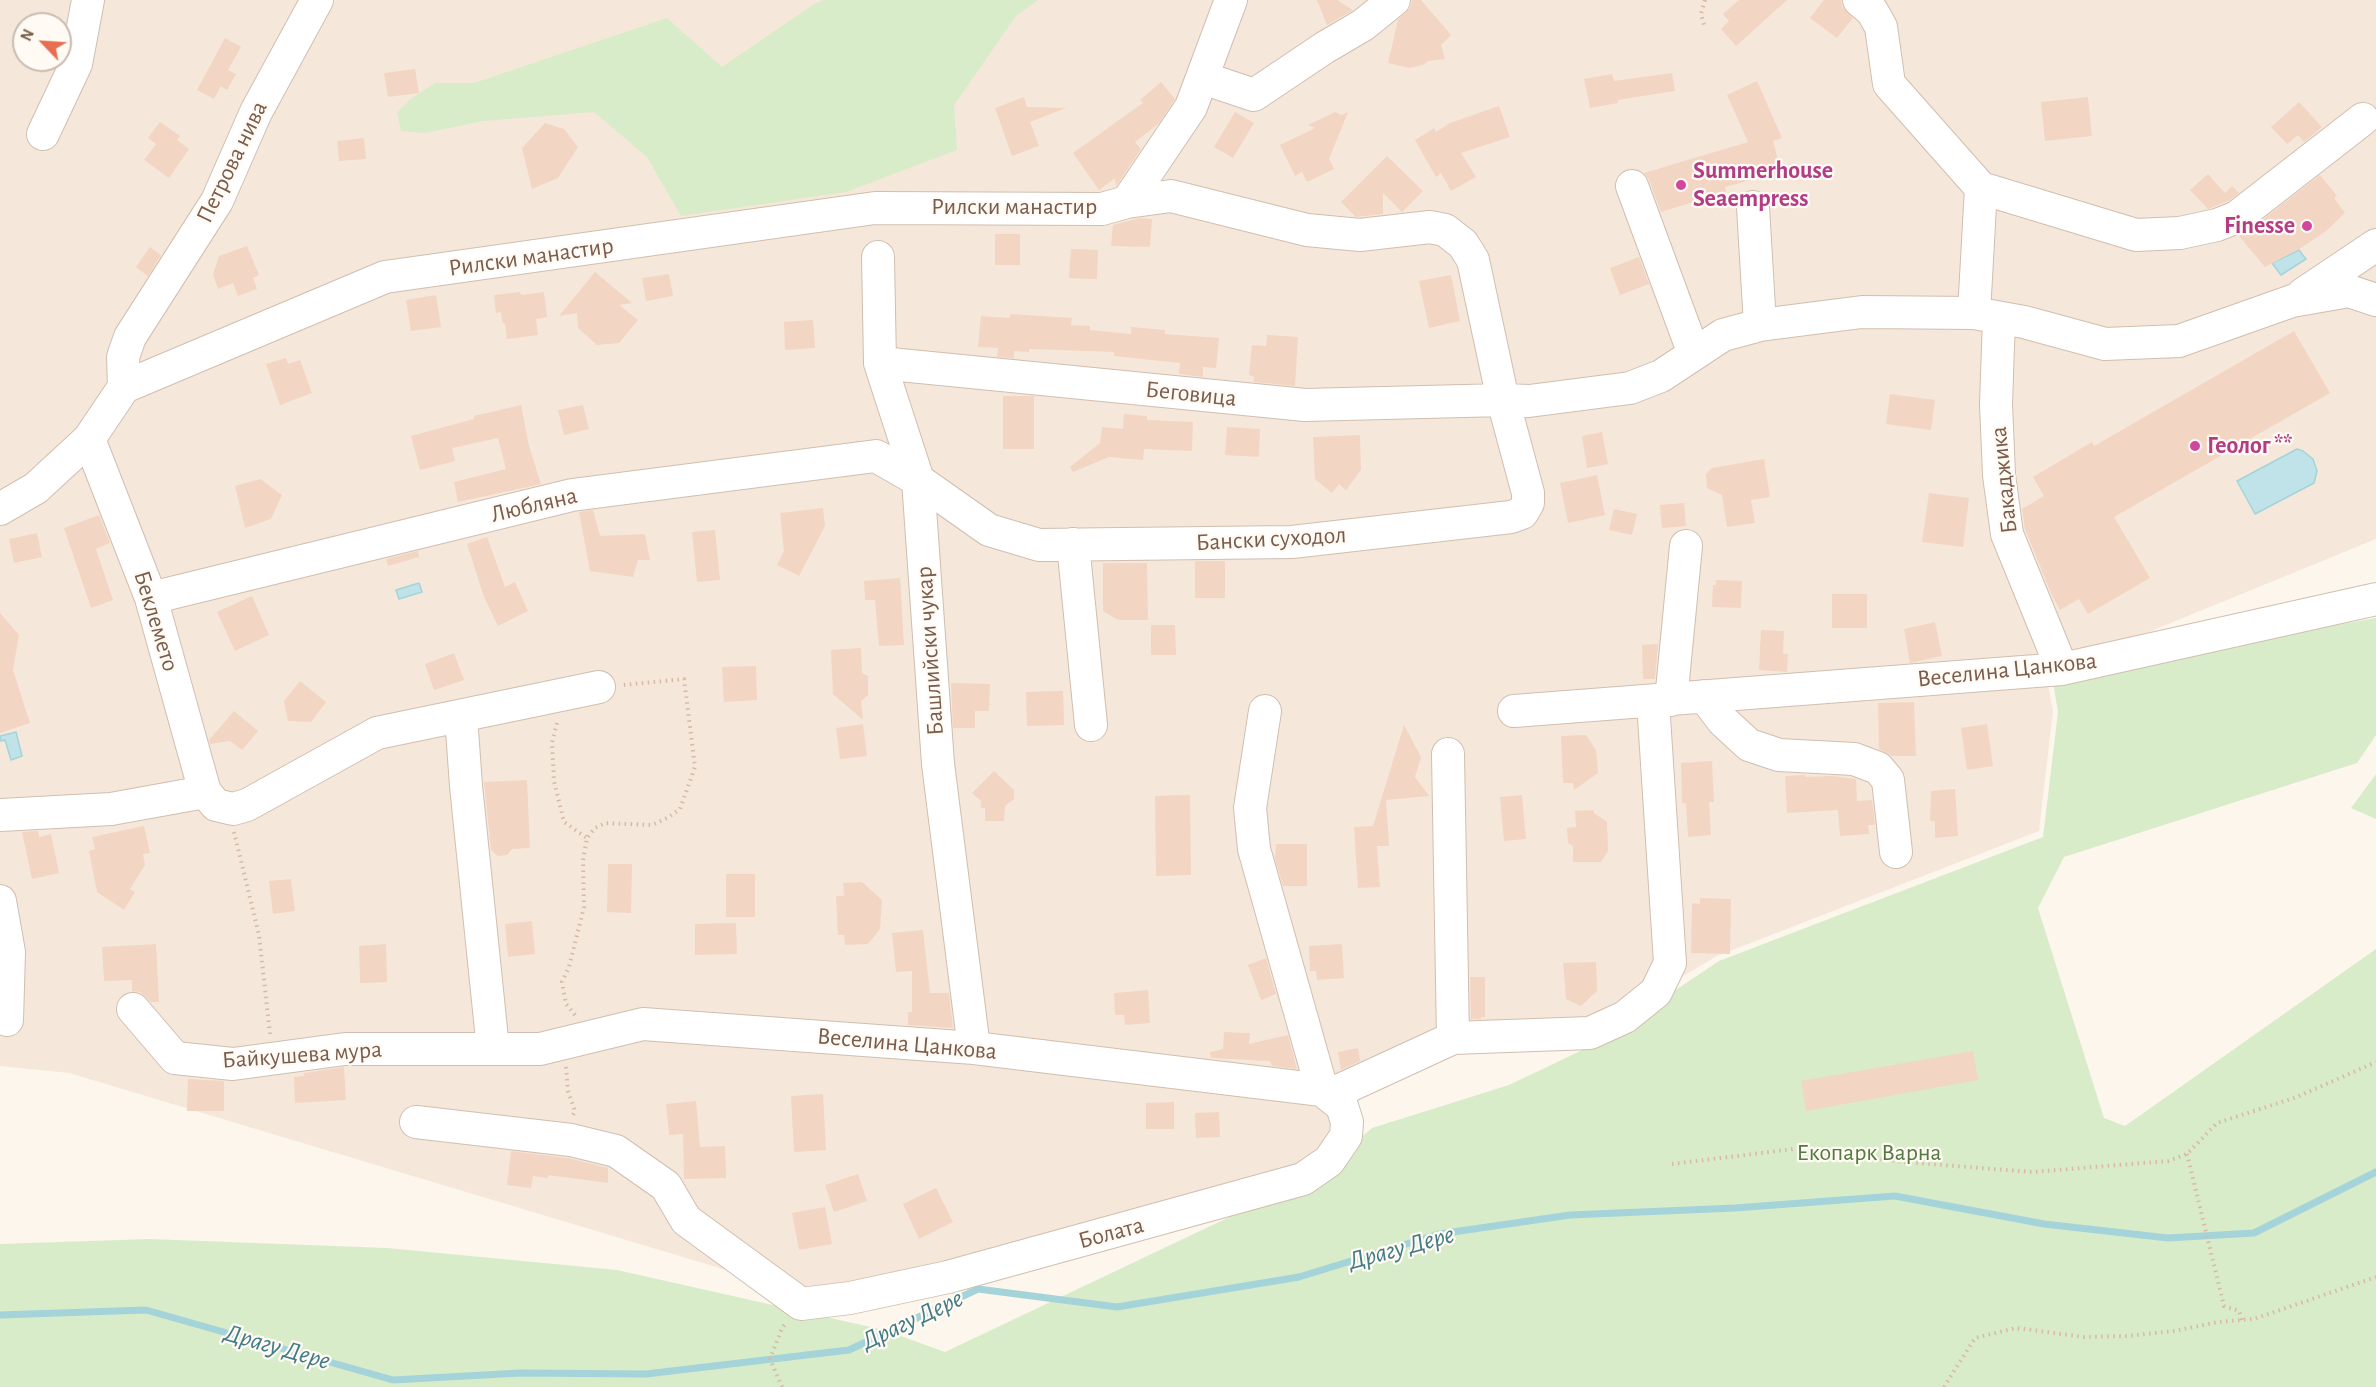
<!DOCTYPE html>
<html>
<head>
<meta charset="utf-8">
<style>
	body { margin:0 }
	#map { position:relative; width:2376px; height:1387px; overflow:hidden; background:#fdf6ec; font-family:"Alegreya Sans",sans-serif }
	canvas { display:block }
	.north { position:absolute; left:12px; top:12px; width:60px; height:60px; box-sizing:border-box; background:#fffaf3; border:2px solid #cabbb1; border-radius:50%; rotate:295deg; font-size:16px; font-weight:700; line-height:24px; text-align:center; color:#7a5c4d }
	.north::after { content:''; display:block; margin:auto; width:21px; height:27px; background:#e76f51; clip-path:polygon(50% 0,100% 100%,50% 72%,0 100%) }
</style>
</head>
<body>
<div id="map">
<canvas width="2376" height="1387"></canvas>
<div class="north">N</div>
</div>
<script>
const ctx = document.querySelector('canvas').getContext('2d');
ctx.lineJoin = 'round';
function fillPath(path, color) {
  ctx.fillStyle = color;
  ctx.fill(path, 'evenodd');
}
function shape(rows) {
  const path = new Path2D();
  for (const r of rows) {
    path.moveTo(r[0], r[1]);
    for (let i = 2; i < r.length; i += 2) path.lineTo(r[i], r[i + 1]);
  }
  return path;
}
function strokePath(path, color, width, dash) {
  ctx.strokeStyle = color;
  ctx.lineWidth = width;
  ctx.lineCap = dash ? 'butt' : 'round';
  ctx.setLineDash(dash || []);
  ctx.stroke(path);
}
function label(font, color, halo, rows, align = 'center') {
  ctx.font = font + ' "Alegreya Sans",sans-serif';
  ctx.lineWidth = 4.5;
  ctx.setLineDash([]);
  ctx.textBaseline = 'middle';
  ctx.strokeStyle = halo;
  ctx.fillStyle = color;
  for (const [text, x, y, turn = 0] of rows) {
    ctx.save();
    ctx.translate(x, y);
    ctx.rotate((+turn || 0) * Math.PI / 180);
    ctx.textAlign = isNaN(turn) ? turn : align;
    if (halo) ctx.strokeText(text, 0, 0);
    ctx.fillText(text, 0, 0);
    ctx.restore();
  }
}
fillPath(shape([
	[0,0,2376,0,2376,539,2046,674,2053,711,2039,831,1717,956,1656,992,1625,1017,1455,1054,1337,1109,1323,1158,853,1308,69,1073,0,1066],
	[24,24,60,24,60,60,24,60]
]), '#f5e8da');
fillPath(shape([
	[824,0,1038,0,1016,16,954,105,957,150,846,192,681,216,647,157,594,112,483,121,425,133,401,131,397,112,409,100,435,83,474,83,667,18,722,67,814,4],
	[2376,618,2376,735,2357,763,2064,857,2038,908,2104,1118,2125,1126,2376,949,2376,1387,0,1387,0,1244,149,1239,387,1248,617,1270,884,1330,945,1352,1320,1174,1372,1128,1509,1085,1595,1044,1719,961,2043,837,2058,712,2052,676],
	[2376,774,2376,819,2351,808]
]), '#d8ecc9');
const water = shape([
	[2299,250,2306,259,2281,275,2272,263,2299,250],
	[2297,449,2303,451,2313,459,2317,471,2314,483,2255,514,2237,481,2297,449],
	[419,583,422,592,399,599,396,590,419,583],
	[16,732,22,756,11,760,5,740,1,741,0,736,16,732]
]);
fillPath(water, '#bfe3e8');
strokePath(water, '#a5d3da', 1.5);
strokePath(shape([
	[0,1315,146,1310,393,1380,520,1373,646,1374,849,1350,978,1289,1117,1307,1299,1277,1439,1234,1570,1215,1735,1208,1895,1196,2044,1224,2168,1238,2254,1233,2376,1172]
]), '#a5d3da', 7);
fillPath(shape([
	[1317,0,1337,0,1353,10,1327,25],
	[1412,0,1421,0,1451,35,1441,45,1445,59,1428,61,1423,65,1409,68,1388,63,1398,20,1411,7],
	[1739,0,1787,0,1736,46,1721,29,1729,21,1723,14],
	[1824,0,1841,0,1842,7,1853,18,1837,38,1810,18],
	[225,38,241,47,228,70,236,74,227,90,221,86,214,99,197,90],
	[415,69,419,93,388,97,384,73],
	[1672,73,1675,91,1617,100,1618,103,1590,108,1584,79,1612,74,1614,81],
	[1757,81,1782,138,1773,141,1781,172,1725,187,1726,192,1661,212,1649,180,1644,173,1748,142,1727,95],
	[1161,82,1175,99,1159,123,1135,142,1141,149,1116,186,1115,178,1099,190,1073,153,1143,103,1140,100],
	[1024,97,1027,107,1066,108,1030,122,1039,146,1012,156,995,108],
	[2088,97,2092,136,2045,141,2041,102],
	[2299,102,2322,127,2304,142,2298,135,2287,144,2271,127],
	[1499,106,1510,137,1461,153,1476,177,1451,191,1441,173,1436,177,1415,140,1434,128,1436,132,1450,123],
	[1235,112,1254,123,1233,158,1214,147],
	[1335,112,1341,115,1348,112,1329,159,1334,169,1307,182,1302,172,1295,176,1280,145,1315,128,1308,125],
	[160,122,180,136,177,140,189,149,169,178,144,160,156,144,148,138],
	[545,123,564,129,578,147,558,178,532,189,522,148],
	[364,138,366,159,339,161,337,141],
	[1387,156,1423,191,1402,212,1383,193,1383,214,1356,217,1341,202],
	[2208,174,2225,193,2232,186,2239,193,2228,201,2208,209,2190,190],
	[2320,175,2337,196,2334,198,2345,213,2326,231,2301,248,2265,267,2239,236,2248,231],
	[1140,218,1152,219,1150,247,1111,246,1113,225],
	[995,234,1020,234,1020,265,995,265],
	[247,246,259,275,253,278,257,289,238,296,233,283,218,289,213,274,219,256],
	[150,247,161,255,148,276,136,267],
	[1071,249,1098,250,1097,279,1069,278],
	[1639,257,1649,284,1620,295,1610,268],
	[595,272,632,303,619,305,638,320,619,343,597,345,578,328,577,313,559,316],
	[669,274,673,296,646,301,642,278],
	[1451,275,1460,321,1429,328,1419,281],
	[520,292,521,295,544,292,547,317,536,319,538,335,507,339,505,324,502,321,501,312,496,313,494,295],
	[436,295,441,327,411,331,406,300],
	[1011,314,1072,318,1071,325,1090,326,1090,330,1131,334,1131,327,1165,330,1165,334,1219,338,1216,368,1203,367,1203,377,1179,374,1180,363,1114,356,1114,352,1029,349,1029,352,1014,351,1014,358,997,357,998,348,978,347,981,316,1009,318],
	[813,320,815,348,785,350,784,322],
	[2294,331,2330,393,2114,517,2150,578,2088,614,2079,599,2060,610,2051,593,2025,529,2022,509,2044,496,2033,477,2092,442,2094,446],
	[1267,335,1298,337,1295,386,1254,382,1254,377,1249,375,1252,345,1266,346],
	[286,358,288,364,300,360,312,393,280,405,266,364],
	[1890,394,1935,400,1931,430,1886,424],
	[1003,396,1034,396,1034,449,1003,449],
	[521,405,529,446,541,484,458,502,454,482,506,469,498,438,452,448,455,461,420,470,411,436,474,419,474,416],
	[583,405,589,429,564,435,558,410],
	[1124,414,1147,416,1147,420,1193,422,1192,451,1144,449,1143,460,1109,457,1073,472,1070,467,1100,443,1102,427,1123,429],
	[1227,427,1260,429,1259,457,1225,455],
	[1602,432,1608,464,1587,468,1582,436],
	[1360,435,1361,470,1346,490,1339,484,1332,493,1315,479,1313,437],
	[1764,459,1770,497,1751,500,1755,523,1727,527,1722,495,1707,488,1706,474,1712,468],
	[1597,475,1605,515,1568,523,1560,483],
	[260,479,282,495,271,519,245,528,235,486],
	[1929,493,1969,498,1963,547,1922,542],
	[1684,503,1686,526,1662,528,1660,505],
	[823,508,825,526,799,576,777,565,784,551,780,513],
	[1614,509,1637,514,1632,535,1609,530],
	[593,510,600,536,645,534,650,560,638,560,633,577,590,571,579,512],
	[99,515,110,543,96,549,113,600,91,608,64,528],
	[715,530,720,580,697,582,692,532],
	[37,533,42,557,14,563,9,539],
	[487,537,505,587,515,582,528,611,498,626,484,597,467,544],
	[418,551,419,557,388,566,386,559],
	[1195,561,1225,561,1225,598,1195,598],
	[1103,563,1147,563,1148,620,1118,620,1103,611],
	[900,578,904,645,879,646,875,600,865,600,864,581],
	[1716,580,1742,581,1741,608,1712,607,1713,585,1716,585],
	[1832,594,1867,594,1867,628,1832,628],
	[252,596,269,635,235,651,217,612],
	[0,613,19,635,13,670,30,723,0,733],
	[1935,622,1942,656,1910,663,1904,629],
	[1151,625,1175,625,1176,655,1151,655],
	[1761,630,1784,631,1783,654,1788,654,1787,672,1759,670],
	[1658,644,1655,679,1643,679,1642,645],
	[861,648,862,673,868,676,868,695,861,701,863,720,833,694,831,650],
	[454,653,464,680,434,690,425,664],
	[756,666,757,700,724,702,722,667],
	[300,681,326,702,311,722,288,721,284,701],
	[951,683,990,684,989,711,975,711,975,728,953,728],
	[1063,691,1064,725,1027,726,1026,692],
	[1914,702,1916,756,1892,756,1879,749,1878,703],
	[234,711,258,731,242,750,230,741,210,744,209,740],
	[863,724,867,756,840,759,836,728],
	[1987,724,1993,766,1967,770,1961,728],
	[1404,725,1421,757,1415,777,1429,796,1386,800,1389,846,1377,846,1380,887,1358,888,1354,827,1373,826],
	[1586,735,1596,750,1598,773,1574,790,1573,783,1563,783,1561,736],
	[1712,761,1714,802,1709,802,1711,835,1688,837,1686,803,1682,803,1681,763],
	[994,771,1014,790,1014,799,1005,806,1004,821,985,821,985,808,981,808,981,801,972,793],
	[1805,775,1805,777,1831,776,1856,779,1857,801,1872,800,1875,825,1868,825,1869,834,1840,836,1838,810,1787,813,1785,776],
	[527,780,530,848,512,849,507,855,498,856,491,850,484,782],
	[1955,789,1958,836,1935,838,1935,821,1930,821,1931,791],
	[1190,795,1191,875,1156,876,1155,796],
	[1522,795,1526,839,1504,841,1500,797],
	[1594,810,1594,813,1607,822,1608,851,1601,862,1573,862,1573,846,1568,843,1567,828,1576,827,1575,811],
	[144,826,150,853,143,854,145,865,130,889,135,892,124,910,97,892,89,851,95,849,92,837],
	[38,831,39,837,51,834,59,873,32,879,22,832],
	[1276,844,1307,844,1307,886,1283,886,1275,859],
	[608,864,632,864,631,913,607,912],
	[726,874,755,874,755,917,726,917],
	[291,879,295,911,273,914,269,881],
	[862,882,882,900,880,929,868,944,845,945,844,935,838,935,836,896,844,896,843,883],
	[1700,898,1731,899,1730,954,1691,953,1692,903,1700,904],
	[532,921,535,954,508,957,505,924],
	[736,923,737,954,695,955,695,924],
	[923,930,930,993,949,993,953,1028,908,1025,908,1012,912,1012,912,971,896,972,892,933],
	[156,944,159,1002,151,1002,140,992,132,991,132,980,104,981,102,947],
	[386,944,387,982,360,983,359,946],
	[1342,944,1344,978,1317,980,1316,971,1310,971,1309,946],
	[1266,958,1276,994,1261,1000,1248,965],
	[1596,962,1597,991,1581,1006,1566,999,1563,963],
	[1470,977,1485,977,1485,1017,1481,1017,1481,1019,1471,1019],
	[1148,990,1150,1023,1125,1025,1124,1015,1115,1015,1114,993],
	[1224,1032,1250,1033,1249,1044,1288,1035,1297,1069,1272,1066,1270,1061,1211,1058,1210,1052,1223,1049],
	[1358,1048,1360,1061,1341,1070,1338,1052],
	[1973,1051,1978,1080,1806,1111,1801,1081],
	[344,1067,346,1100,295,1103,294,1077,304,1076,304,1073],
	[188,1079,224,1081,224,1111,187,1111],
	[823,1094,826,1150,794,1152,791,1096],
	[696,1101,700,1147,725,1146,726,1178,684,1179,683,1134,669,1135,666,1104],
	[1174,1102,1174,1129,1146,1129,1146,1103],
	[1219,1112,1220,1137,1196,1138,1195,1113],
	[511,1151,568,1158,608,1168,608,1183,548,1175,548,1178,533,1176,531,1188,507,1185],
	[858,1174,867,1201,834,1212,825,1185],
	[936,1188,953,1222,919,1239,903,1204],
	[825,1207,832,1244,799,1250,792,1213]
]), '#f3d5c3');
const minor = shape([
	[1859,0,1872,11,1881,27,1889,84,1981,188,1974,313],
	[1203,78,1254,95,1324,48,1363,25,1394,0],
	[43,134,76,64,88,0],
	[1632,186,1694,354],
	[1981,188,2136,235,2180,233,2217,225,2237,217,2363,119],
	[1127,202,1191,107,1231,0],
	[1753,207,1760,325],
	[878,257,880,363,918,480,938,764,974,1048],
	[2303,294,2376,245],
	[1999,318,1996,404,1999,475,2007,534,2062,669],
	[124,387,123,357,130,337,217,201,256,112,317,0],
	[89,439,151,598,205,792,216,805,233,809,247,805,377,733,599,687],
	[0,509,36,488,89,439,124,387,385,277,875,208,1102,209,1127,202,1171,196,1307,230,1360,235,1430,227,1445,230,1463,244,1473,260,1503,400,1529,401,1630,388,1661,376,1723,335,1760,325,1862,312,1974,313,2024,322,2105,344,2179,341,2292,301,2349,291,2376,300],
	[1073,544,1091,725],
	[151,598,572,495,876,456,918,480,989,530,1039,545,1292,542,1511,517,1522,513,1528,503,1528,493,1503,400,1305,405,880,363],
	[1704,696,1723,721,1749,745,1779,755,1854,759,1878,768,1888,780,1896,852],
	[1671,700,1686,546],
	[1514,711,2062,669,2376,599],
	[461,716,466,786,493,1049],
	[1448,754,1453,1038],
	[0,815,111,809,205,792],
	[0,901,9,952,7,1020],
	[133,1009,175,1058,233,1064,345,1049,540,1049,643,1024,974,1048,1322,1090,1254,849,1250,808,1265,711],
	[1322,1090,1338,1091,1453,1038,1590,1033,1625,1017,1656,992,1670,963,1653,702],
	[416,1122,571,1140,616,1151,666,1186,686,1220,801,1304,850,1298,948,1277,1303,1179,1329,1161,1346,1136,1347,1122,1342,1106,1322,1090]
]);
strokePath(minor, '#d1beb0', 34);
strokePath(shape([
	[1705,0,1701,14,1705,29],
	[557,723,552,743,554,781,564,822,587,838],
	[234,832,259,935,270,1034],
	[575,1015,566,1004,562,982,569,967,584,907,583,860,587,838,595,828,605,823,652,825,667,818,680,809,695,767,684,679,623,685],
	[566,1067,568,1091,575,1111,573,1115],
	[2187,1154,2224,1306,2239,1311,2242,1320],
	[1672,1164,1794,1149,1905,1162,2032,1172,2168,1161,2187,1154,2217,1123,2297,1097,2376,1062],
	[782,1387,770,1359,782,1328,786,1323],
	[1944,1387,1975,1338,2016,1328,2084,1337,2127,1336,2174,1331,2218,1322,2254,1319,2376,1277]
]), '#d9b8a5', 4, [1.5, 4.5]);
strokePath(minor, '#fff', 32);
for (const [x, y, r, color] of [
	[1681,185,6,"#d1479c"],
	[2307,226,6,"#d1479c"],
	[2195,446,6,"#d1479c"]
]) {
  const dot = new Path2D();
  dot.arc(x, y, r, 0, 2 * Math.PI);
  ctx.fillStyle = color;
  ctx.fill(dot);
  strokePath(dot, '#fffaf3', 2);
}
label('24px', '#7a5c4d', '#fffaf3', [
	["Петрова нива",232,162,-64],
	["Рилски манастир",1014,207],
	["Рилски манастир",531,257,-8],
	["Беговица",1191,394,6],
	["Бакаджика",2004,480,-96],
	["Любляна",534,505,-13],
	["Бански суходол",1271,539,-3],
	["Беклемето",156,621,73],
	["Башлийски чукар",930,651,-94],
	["Веселина Цанкова",2007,670,-6],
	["Веселина Цанкова",907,1044,5],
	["Байкушева мура",302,1055,-4],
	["Болата",1111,1233,-15]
]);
label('bold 24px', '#b23c85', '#fffaf3', [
	["Summerhouse",1693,171],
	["Seaempress",1693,199],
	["Finesse",2295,226,"right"],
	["Геолог **",2207,446]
], 'left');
label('24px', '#537a41', '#fffaf3', [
	["Екопарк Варна",1869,1153]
]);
label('italic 26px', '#437c86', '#fffaf3', [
	["Драгу Дере",1401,1248,-15],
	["Драгу Дере",912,1320,-25],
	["Драгу Дере",277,1347,16]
]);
</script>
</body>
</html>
